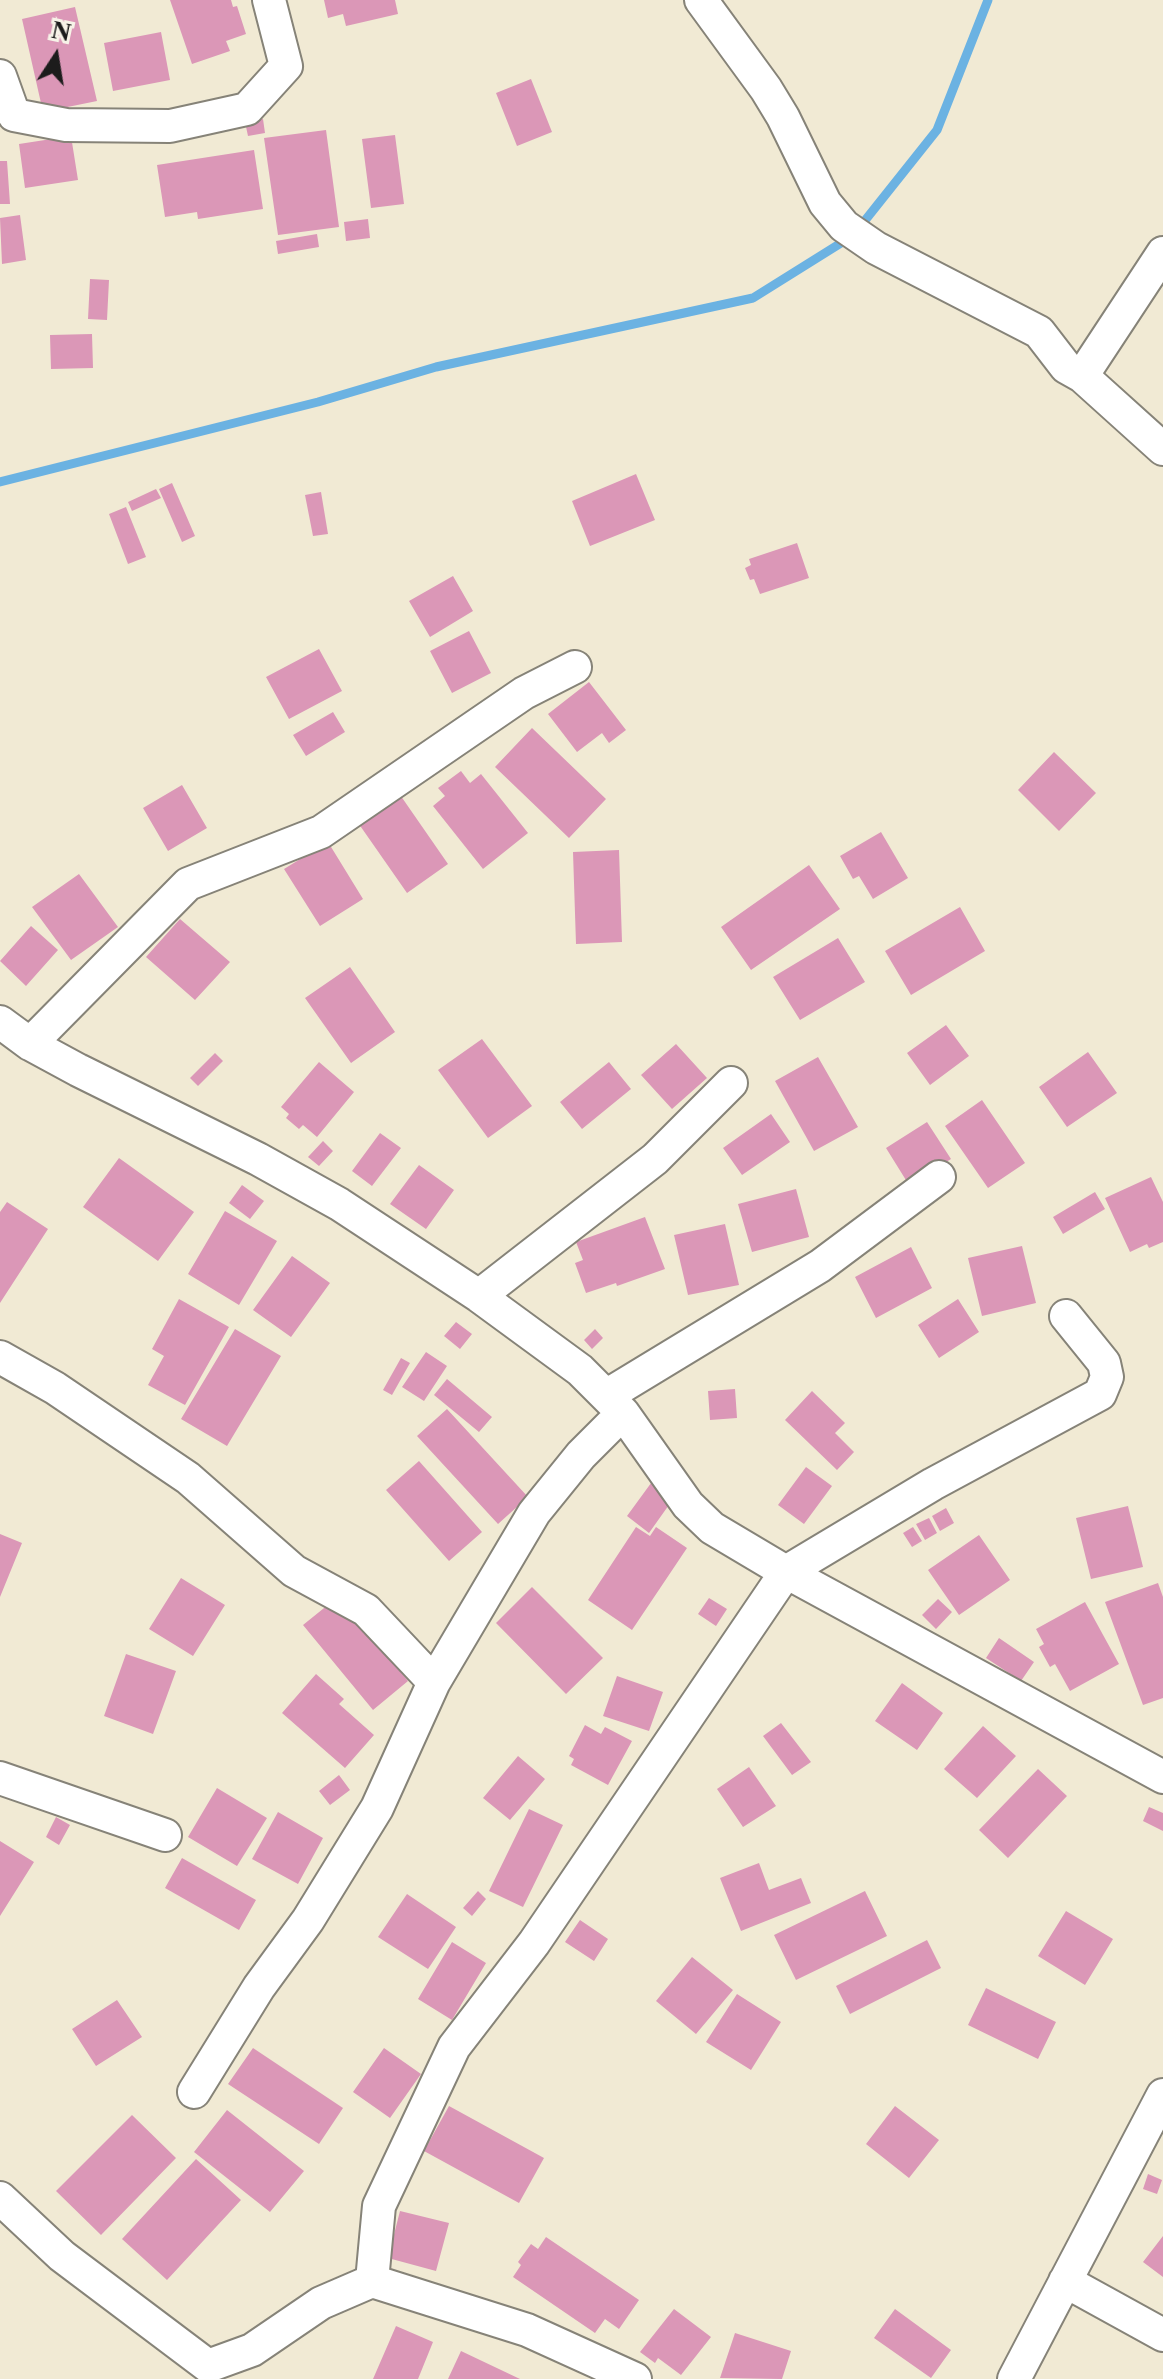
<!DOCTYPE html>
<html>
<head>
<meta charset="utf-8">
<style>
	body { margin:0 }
	#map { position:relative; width:1163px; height:2379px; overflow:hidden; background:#f1ead4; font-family:"Libre Caslon Text",serif }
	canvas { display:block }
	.north { position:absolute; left:16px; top:16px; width:80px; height:80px; -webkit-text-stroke:6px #f7f3e8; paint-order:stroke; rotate:12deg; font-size:22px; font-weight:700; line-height:32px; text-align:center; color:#1c1c1c }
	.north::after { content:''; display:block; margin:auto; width:28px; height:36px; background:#1c1c1c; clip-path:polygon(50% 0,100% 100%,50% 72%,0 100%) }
</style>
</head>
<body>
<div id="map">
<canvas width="1163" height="2379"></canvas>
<div class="north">N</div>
</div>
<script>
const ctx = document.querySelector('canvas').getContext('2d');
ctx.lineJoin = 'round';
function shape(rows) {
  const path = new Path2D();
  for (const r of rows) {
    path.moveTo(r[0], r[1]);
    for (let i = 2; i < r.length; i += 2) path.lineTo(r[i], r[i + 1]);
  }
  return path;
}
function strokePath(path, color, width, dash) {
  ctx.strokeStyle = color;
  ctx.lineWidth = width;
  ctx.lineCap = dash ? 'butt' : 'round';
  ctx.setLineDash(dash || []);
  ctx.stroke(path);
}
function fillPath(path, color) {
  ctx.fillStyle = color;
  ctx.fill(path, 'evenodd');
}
strokePath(shape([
	[859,228,937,130,988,0],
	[0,482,318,402,436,367,753,298,849,238]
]), '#6bb2e2', 9);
fillPath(shape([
	[170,0,231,0,233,7,237,6,246,34,226,41,230,51,192,64],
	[324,0,395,0,398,14,346,26,343,14,328,18],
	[75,7,97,101,43,112,22,19],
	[161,32,170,80,113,91,104,43],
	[531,79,552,132,517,146,496,93],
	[263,119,265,133,248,136,245,122],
	[326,130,339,227,278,235,264,138],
	[395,135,404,204,371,208,362,139],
	[71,136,78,180,25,188,19,144],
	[254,150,263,209,198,219,197,212,165,217,157,165],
	[0,161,7,161,10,204,0,204],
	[20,215,26,260,2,264,0,218],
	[368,219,370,238,346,241,344,222],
	[317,234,319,247,278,254,276,241],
	[90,279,109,280,107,320,88,319],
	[92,334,93,368,51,369,50,335],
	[636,474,655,520,590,546,572,501],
	[172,483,195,536,182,542,159,489],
	[156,489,161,498,132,511,128,502],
	[321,492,328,534,313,536,305,495],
	[126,507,146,557,128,564,109,514],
	[797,543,809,578,760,594,754,579,750,580,745,568,751,565,749,559],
	[453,576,473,611,430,637,409,601],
	[469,631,491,673,452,693,430,651],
	[319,649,342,691,289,719,266,677],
	[589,682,626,730,609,743,602,733,577,752,548,714],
	[333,712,345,732,306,756,293,735],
	[532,728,606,799,569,838,495,767],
	[1054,752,1096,793,1059,831,1018,790],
	[461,771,470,783,481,774,528,833,483,869,433,806,445,796,438,788],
	[182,785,207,828,168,851,143,808],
	[396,789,448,864,407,893,354,817],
	[881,832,908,878,873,899,859,876,853,879,840,856],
	[328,842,363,899,320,926,284,869],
	[619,850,622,942,576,944,573,852],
	[809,865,840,909,751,970,721,927],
	[79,874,118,927,71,960,32,907],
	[960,907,985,951,911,995,885,951],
	[180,919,230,962,195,1000,146,957],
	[31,926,58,950,26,986,0,961],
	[838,938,865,982,800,1020,773,977],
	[350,967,395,1032,351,1063,305,998],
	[946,1025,969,1056,930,1085,907,1053],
	[482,1039,532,1106,488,1138,438,1070],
	[676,1044,707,1078,672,1109,641,1075],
	[1088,1052,1117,1093,1067,1127,1039,1087],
	[215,1053,223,1061,198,1086,190,1078],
	[818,1057,858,1127,814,1151,775,1081],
	[319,1062,354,1092,317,1137,303,1125,299,1129,286,1118,289,1114,281,1107],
	[609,1062,631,1089,582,1129,560,1102],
	[982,1100,1025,1163,988,1188,945,1126],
	[771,1114,790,1142,742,1175,723,1148],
	[927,1122,951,1159,909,1185,886,1148],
	[380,1133,401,1148,372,1186,352,1171],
	[323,1141,333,1151,319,1166,308,1157],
	[119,1158,194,1212,158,1261,83,1207],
	[419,1165,454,1190,426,1229,390,1204],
	[1151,1177,1163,1202,1163,1242,1149,1248,1147,1244,1130,1252,1105,1198],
	[242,1185,264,1201,250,1219,229,1203],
	[796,1189,809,1237,752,1252,738,1204],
	[1095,1192,1105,1209,1063,1234,1053,1217],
	[7,1202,48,1229,0,1303,0,1212],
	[225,1211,277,1241,239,1305,188,1274],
	[645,1217,665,1269,617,1286,616,1283,586,1293,575,1263,583,1260,576,1242],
	[725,1224,739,1285,688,1295,674,1235],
	[1022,1246,1036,1303,982,1316,968,1258],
	[911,1247,932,1288,876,1318,855,1277],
	[292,1256,330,1283,291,1337,253,1310],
	[179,1299,229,1327,185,1405,148,1385,164,1356,152,1349],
	[958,1299,979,1332,939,1358,918,1325],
	[456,1322,472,1334,460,1349,444,1336],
	[235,1329,281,1356,227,1446,181,1419],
	[595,1329,603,1338,592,1349,584,1340],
	[426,1352,447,1366,424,1401,402,1387],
	[401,1358,410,1363,392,1395,383,1390],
	[447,1379,492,1417,479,1432,434,1395],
	[735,1389,737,1418,710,1420,708,1391],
	[812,1391,845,1423,835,1433,854,1452,837,1470,785,1420],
	[447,1409,528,1497,498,1524,417,1436],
	[419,1461,482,1532,449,1561,386,1490],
	[806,1467,832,1486,804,1524,778,1505],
	[654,1479,676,1495,649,1533,627,1516],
	[1128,1506,1143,1567,1091,1579,1076,1518],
	[946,1508,954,1523,940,1531,932,1516],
	[929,1518,937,1533,925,1540,916,1524],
	[636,1527,650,1536,656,1527,687,1548,632,1630,588,1600],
	[913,1527,922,1541,912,1547,903,1533],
	[0,1534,22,1543,0,1597],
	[979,1535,1010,1580,959,1615,928,1570],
	[181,1578,225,1605,193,1656,149,1629],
	[1158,1583,1163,1597,1163,1698,1143,1705,1105,1602],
	[532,1587,603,1658,566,1694,496,1623],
	[339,1596,408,1681,373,1710,303,1625],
	[709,1598,727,1609,716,1626,698,1614],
	[938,1599,952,1612,936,1629,922,1615],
	[1085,1602,1119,1664,1070,1691,1055,1664,1050,1667,1039,1647,1044,1644,1036,1629],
	[999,1638,1034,1662,1021,1681,986,1658],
	[126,1654,176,1671,153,1734,104,1716],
	[316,1674,344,1699,339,1704,374,1735,345,1768,282,1713],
	[617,1676,663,1692,649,1731,603,1716],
	[902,1683,943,1713,917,1750,875,1721],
	[781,1723,811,1762,792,1775,763,1736],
	[585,1725,601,1734,605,1727,632,1741,608,1785,571,1765,574,1759,569,1756],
	[983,1726,1016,1756,977,1798,944,1769],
	[518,1756,545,1779,510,1820,483,1798],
	[749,1767,776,1806,743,1827,717,1789],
	[1038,1769,1067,1796,1008,1858,979,1830],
	[339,1775,350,1790,330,1805,319,1791],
	[217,1788,267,1818,237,1866,188,1837],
	[1149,1807,1163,1813,1163,1831,1143,1821],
	[529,1809,563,1825,523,1907,489,1891],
	[278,1812,323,1838,298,1884,252,1859],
	[56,1817,70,1825,59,1845,46,1837],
	[0,1841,34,1862,0,1916],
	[182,1858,256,1900,239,1930,165,1888],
	[759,1863,769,1890,801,1878,811,1903,741,1931,720,1878],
	[478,1891,486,1899,472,1916,463,1908],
	[865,1891,887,1936,796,1980,774,1935],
	[407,1894,456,1927,428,1969,378,1937],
	[1066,1911,1113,1939,1085,1985,1038,1956],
	[580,1920,608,1939,594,1961,565,1942],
	[927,1940,941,1968,850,2014,836,1986],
	[452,1942,486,1963,452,2020,418,1999],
	[692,1957,733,1990,696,2034,656,2001],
	[986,1988,1056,2022,1038,2059,968,2025],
	[737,1994,781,2022,751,2070,706,2042],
	[117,2000,142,2037,96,2066,72,2029],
	[253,2048,343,2108,319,2144,228,2084],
	[384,2048,421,2074,390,2118,353,2092],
	[449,2106,544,2158,519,2203,424,2151],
	[895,2106,939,2140,909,2178,866,2144],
	[227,2110,304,2171,270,2212,194,2152],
	[132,2115,176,2158,101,2235,56,2191],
	[196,2159,241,2200,167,2280,122,2239],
	[1148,2174,1162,2180,1157,2194,1143,2189],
	[400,2211,449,2223,436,2271,388,2258],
	[1163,2236,1163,2277,1143,2262],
	[546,2237,639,2300,619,2329,605,2319,595,2333,513,2277,521,2265,518,2262,531,2244,538,2249],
	[674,2309,711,2337,681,2375,658,2358,655,2363,640,2352],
	[895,2309,951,2350,931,2378,874,2338],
	[396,2326,433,2342,418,2379,373,2379],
	[735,2333,791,2351,782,2379,720,2378],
	[461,2351,520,2379,448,2379]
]), '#db97b7');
const street = shape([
	[701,0,766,89,783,117,825,203,844,226,876,248,1039,332,1066,367,1082,376,1163,449],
	[0,76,14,115,66,125,170,126,247,109,286,66,269,0],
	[1082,376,1163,253],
	[0,1022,30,1044,78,1070,258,1159,339,1204,479,1296,580,1370,623,1413,688,1505,712,1528,786,1572,1163,1777],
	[30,1044,188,884,321,832,524,693,575,667],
	[479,1296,655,1159,731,1083],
	[0,1357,55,1388,188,1478,294,1571,366,1610,434,1682],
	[606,1396,820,1266,939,1177],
	[0,1778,165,1835],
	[194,2092,259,1987,308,1920,377,1808,434,1682,534,1513,581,1455,623,1413],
	[0,2198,62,2256,208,2366,252,2350,321,2303,372,2281,527,2330,635,2379],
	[372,2281,379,2206,454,2047,534,1943,786,1572,933,1484,1100,1394,1107,1377,1104,1363,1066,1316],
	[1065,2281,1163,2335],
	[1014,2379,1163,2095]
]);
strokePath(street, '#868378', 36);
strokePath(street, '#fff', 32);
</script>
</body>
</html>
